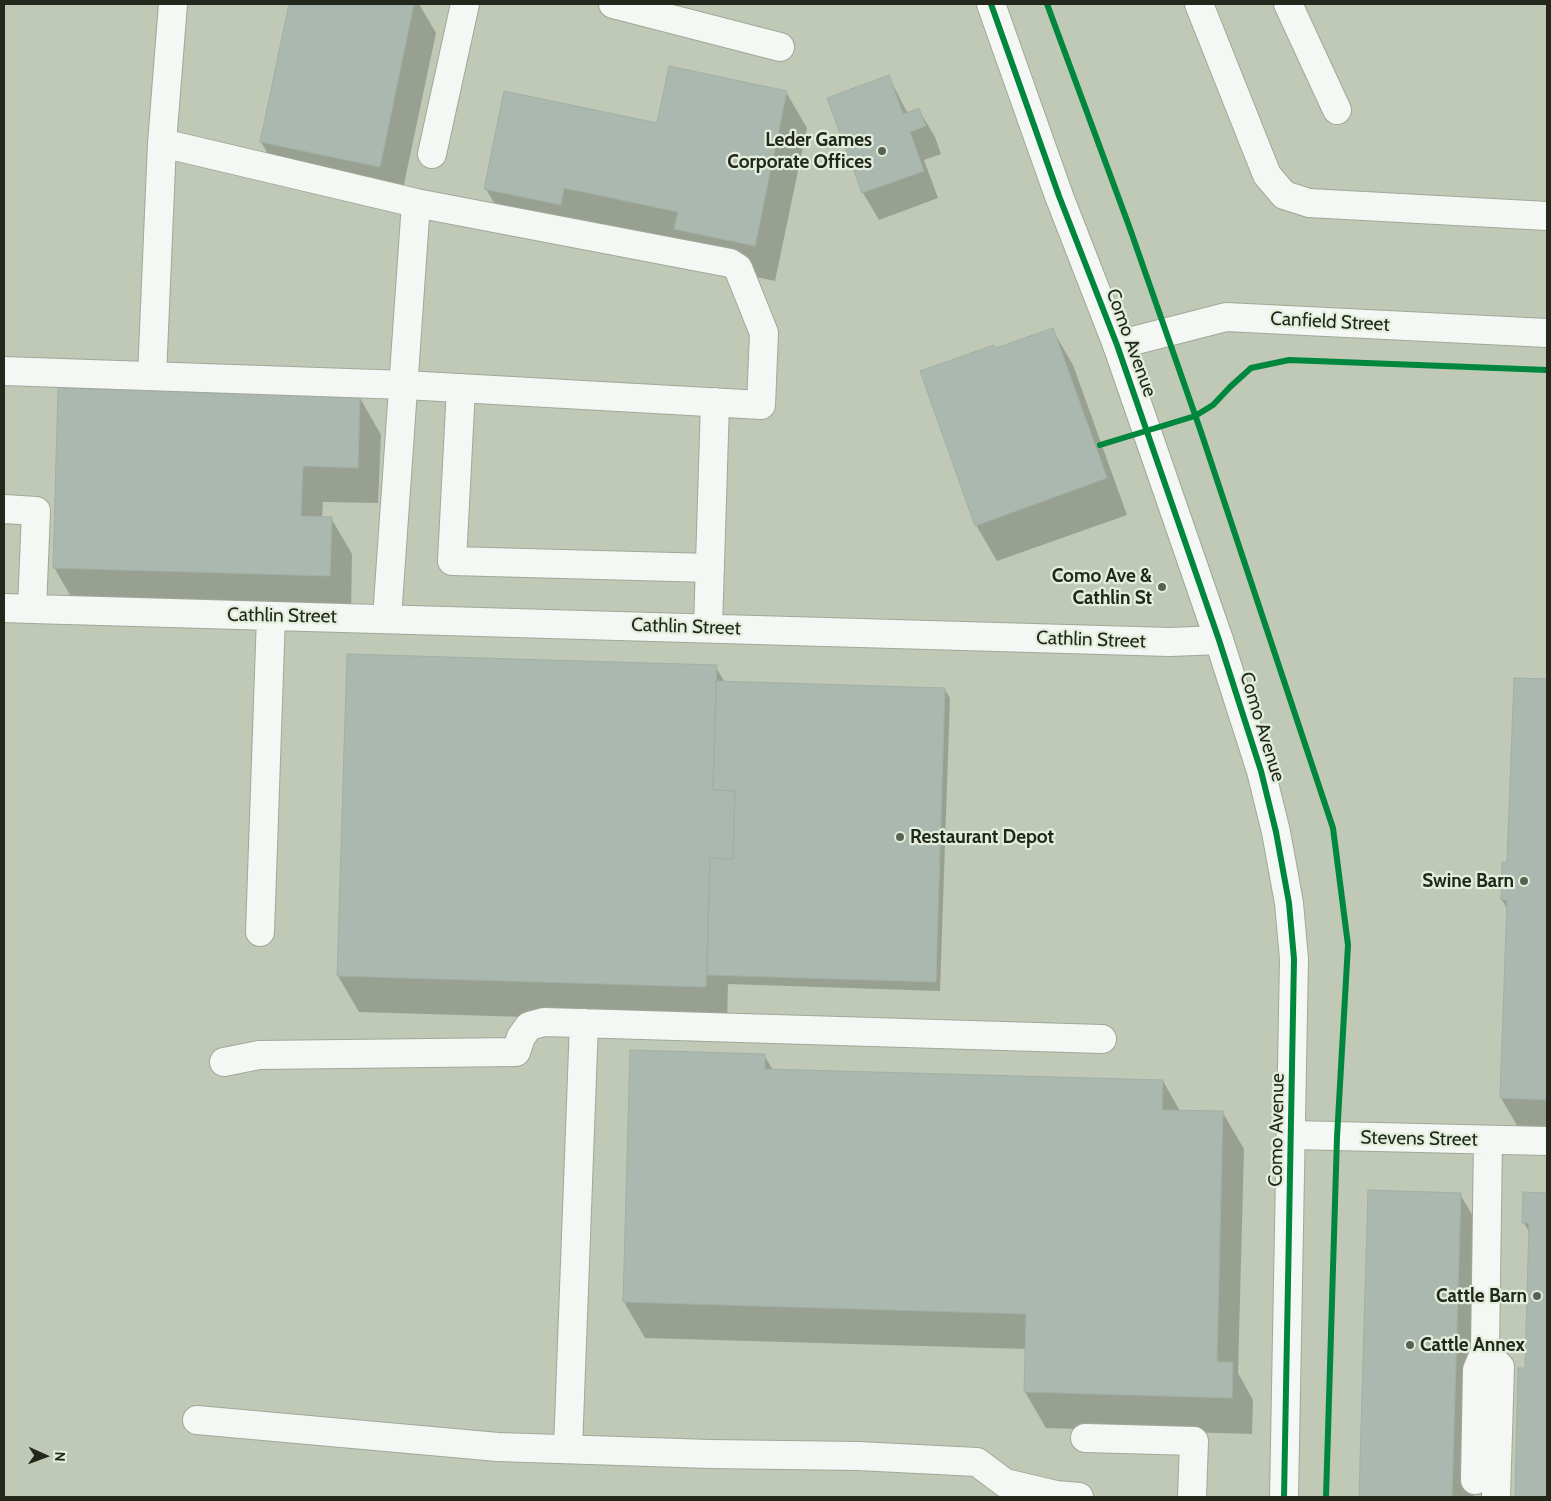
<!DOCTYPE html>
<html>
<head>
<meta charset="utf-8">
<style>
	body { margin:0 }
	#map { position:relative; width:1551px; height:1501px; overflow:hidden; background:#bfc9b6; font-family:Cabin,sans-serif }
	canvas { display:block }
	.frame { position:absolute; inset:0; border:5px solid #22291c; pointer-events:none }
	.north { position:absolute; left:20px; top:1431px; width:50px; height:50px; -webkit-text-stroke:4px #e4eedc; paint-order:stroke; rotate:92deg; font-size:14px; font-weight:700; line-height:20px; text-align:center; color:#22291c }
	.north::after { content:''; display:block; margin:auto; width:18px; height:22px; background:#22291c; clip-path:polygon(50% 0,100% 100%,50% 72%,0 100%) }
</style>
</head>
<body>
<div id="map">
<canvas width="1551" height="1501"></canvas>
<div class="frame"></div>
<div class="north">N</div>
</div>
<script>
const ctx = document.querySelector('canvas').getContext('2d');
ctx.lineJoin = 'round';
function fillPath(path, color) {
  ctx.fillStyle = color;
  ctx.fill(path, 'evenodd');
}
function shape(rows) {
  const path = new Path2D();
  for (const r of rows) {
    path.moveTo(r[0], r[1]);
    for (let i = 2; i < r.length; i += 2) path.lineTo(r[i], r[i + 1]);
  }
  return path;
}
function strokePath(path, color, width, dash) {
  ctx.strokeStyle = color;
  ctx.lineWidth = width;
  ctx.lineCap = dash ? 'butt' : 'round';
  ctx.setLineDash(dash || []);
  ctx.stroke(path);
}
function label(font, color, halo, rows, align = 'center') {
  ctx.font = font + ' Cabin,sans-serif';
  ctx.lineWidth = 4.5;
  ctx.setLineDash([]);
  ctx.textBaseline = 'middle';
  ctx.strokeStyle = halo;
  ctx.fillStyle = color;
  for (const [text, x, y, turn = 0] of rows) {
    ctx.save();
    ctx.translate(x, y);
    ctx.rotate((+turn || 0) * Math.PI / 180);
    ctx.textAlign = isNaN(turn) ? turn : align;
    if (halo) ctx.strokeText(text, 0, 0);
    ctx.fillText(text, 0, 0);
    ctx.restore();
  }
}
fillPath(shape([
	[290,4,419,4,436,33,400,203,282,178,261,142],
	[889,77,908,114,919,110,935,137,941,154,924,160,938,198,879,220,863,193],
	[786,92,807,128,775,281,507,225,486,189,658,125],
	[1052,329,1073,365,1127,515,997,561,976,525,995,350],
	[360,398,381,435,378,503,323,502,322,518,331,518,352,554,351,612,75,604,54,567],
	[716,667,725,683,945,690,950,698,940,991,728,984,727,1023,359,1012,338,976],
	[1515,679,1547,680,1547,1135,1522,1134,1501,1098,1508,910,1502,900,1508,863],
	[631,1051,764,1055,773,1070,1163,1081,1180,1111,1223,1113,1244,1149,1238,1373,1253,1400,1252,1434,1046,1428,1025,1392,1026,1349,645,1338,624,1302],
	[1369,1191,1460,1194,1481,1230,1473,1497,1360,1497],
	[1524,1193,1547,1194,1547,1497,1516,1497,1519,1369,1526,1369,1530,1233,1524,1223]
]), '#0003');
const building = shape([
	[289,4,414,4,380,167,260,142,289,4],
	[669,66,787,91,755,246,674,229,678,212,564,188,561,205,484,189,504,91,657,123,669,66],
	[889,75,903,114,919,108,926,126,910,132,924,171,862,193,827,98,889,75],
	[1053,328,1107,478,975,526,920,371,994,345,996,348,1053,328],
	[58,388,360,397,358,468,303,466,301,516,332,517,330,576,53,568,58,388],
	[347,654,717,665,713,790,735,791,733,859,710,858,706,987,337,976,347,654],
	[1514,678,1547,679,1547,1100,1500,1098,1507,900,1501,900,1502,862,1507,862,1514,678],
	[716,681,945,688,936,982,707,975,710,858,733,859,735,791,713,790,716,681],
	[630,1050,765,1054,765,1069,1163,1080,1162,1110,1223,1111,1217,1362,1233,1362,1232,1398,1024,1392,1026,1314,623,1302,630,1050],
	[1368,1190,1461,1193,1452,1497,1359,1497,1368,1190],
	[1523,1192,1547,1193,1547,1497,1515,1497,1518,1368,1525,1368,1529,1223,1522,1223,1523,1192]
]);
fillPath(building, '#abb8af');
strokePath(building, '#a2afa6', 1);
const minor = shape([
	[173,4,162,143,416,203,387,618],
	[613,4,780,47],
	[1199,4,1267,175,1284,195,1309,203,1547,216],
	[1288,4,1337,110],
	[432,154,465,4],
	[1117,345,1226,317,1547,333],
	[4,371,405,385,761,405,764,333,738,268,730,263,416,203],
	[152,376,162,143],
	[461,388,452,561,710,568],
	[4,509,36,511,32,609,1170,642,1219,640],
	[4,608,32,609],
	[708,628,715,402],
	[260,932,271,616],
	[224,1062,259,1055,516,1052,521,1037,529,1026,544,1022,1102,1039],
	[1292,1135,1547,1141],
	[1488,1140,1485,1351,1500,1367,1496,1497],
	[197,1420,498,1447,710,1454,858,1456,977,1462,1005,1483,1056,1495,1079,1497],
	[1085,1438,1194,1441,1192,1497],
	[568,1449,584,1023],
	[1475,1480,1477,1370,1485,1351]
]);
const major = shape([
	[991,4,1059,196,1117,345,1219,640,1261,771,1276,832,1289,903,1294,959,1284,1497]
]);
strokePath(minor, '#a0a899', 30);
strokePath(major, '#a0a899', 30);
strokePath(minor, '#f5f7f4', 28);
strokePath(major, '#f5f7f4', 28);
strokePath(shape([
	[991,4,1059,196,1117,345,1219,640,1261,771,1276,832,1289,903,1294,959,1284,1497],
	[1047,4,1129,226,1201,432,1333,828,1348,945,1337,1137,1326,1497],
	[1100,445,1195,416,1213,405,1230,387,1251,368,1289,360,1547,370]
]), '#00873e', 6);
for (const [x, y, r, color] of [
	[882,151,5,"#596152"],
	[1162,587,5,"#596152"],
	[900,837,5,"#596152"],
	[1524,881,5,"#596152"],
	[1537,1296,5,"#596152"],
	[1410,1345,5,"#596152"]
]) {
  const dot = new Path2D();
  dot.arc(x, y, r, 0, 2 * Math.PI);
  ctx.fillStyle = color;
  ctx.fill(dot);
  strokePath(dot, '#e4eedc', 2);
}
label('bold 19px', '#22291c', '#e4eedc', [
	["Leder Games",872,140],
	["Corporate Offices",872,162],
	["Como Ave &",1152,576],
	["Cathlin St",1152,598],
	["Restaurant Depot",910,837,"left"],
	["Swine Barn",1514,881],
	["Cattle Barn",1527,1296],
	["Cattle Annex",1420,1345,"left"]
], 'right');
label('19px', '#22291c', '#e4eedc', [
	["Canfield Street",1330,322,3],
	["Como Avenue",1131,343,70],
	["Cathlin Street",282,616,1],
	["Cathlin Street",686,627,2],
	["Cathlin Street",1091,640,2],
	["Como Avenue",1262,727,73],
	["Como Avenue",1277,1130,-89],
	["Stevens Street",1419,1139,1]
]);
</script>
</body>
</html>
